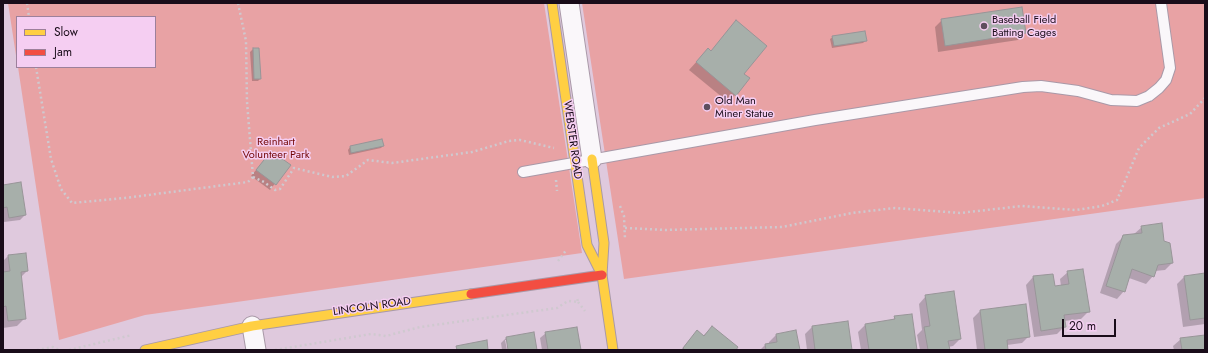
<!DOCTYPE html>
<html>
<head>
<meta charset="utf-8">
<style>
	body { margin:0 }
	#map { position:relative; width:1208px; height:353px; overflow:hidden; background:#dfc9dd; font-family:Jost,sans-serif }
	canvas { display:block }
	.frame { position:absolute; inset:0; border:4px solid #190c19; pointer-events:none }
	.legend { position:absolute; left:16px; top:16px; width:140px; height:52px; box-sizing:border-box; background:#f5cef2; border:1px solid #9d809b; margin:0; padding:5px 7px; list-style:none; font-size:12px; color:#190c19 }
	.legend li { display:flex; align-items:center; gap:8px; height:20px }
	.legend b { width:20px; border:1px solid #9d809b }
	.scale { position:absolute; left:1062px; top:319px; width:54px; height:18px; box-sizing:border-box; border:2px solid #190c19; border-top:0; padding-left:5px; font-size:12px; line-height:14px; white-space:nowrap; color:#190c19; -webkit-text-stroke:3px #f5cef2; paint-order:stroke }
</style>
</head>
<body>
<div id="map">
<canvas width="1208" height="353"></canvas>
<div class="frame"></div>
<ul class="legend">
<li><b style="height:5px;background:#ffcf43"></b>Slow</li>
<li><b style="height:5px;background:#f24e42"></b>Jam</li>
</ul>
<div class="scale">20 m</div>
</div>
<script>
const ctx = document.querySelector('canvas').getContext('2d');
ctx.lineJoin = 'round';
function fillPath(path, color) {
  ctx.fillStyle = color;
  ctx.fill(path, 'evenodd');
}
function shape(rows) {
  const path = new Path2D();
  for (const r of rows) {
    path.moveTo(r[0], r[1]);
    for (let i = 2; i < r.length; i += 2) path.lineTo(r[i], r[i + 1]);
  }
  return path;
}
function strokePath(path, color, width, dash) {
  ctx.strokeStyle = color;
  ctx.lineWidth = width;
  ctx.lineCap = dash ? 'butt' : 'round';
  ctx.setLineDash(dash || []);
  ctx.stroke(path);
}
function label(font, color, halo, rows, align = 'center') {
  ctx.font = font + ' Jost,sans-serif';
  ctx.lineWidth = 3;
  ctx.setLineDash([]);
  ctx.textBaseline = 'middle';
  ctx.strokeStyle = halo;
  ctx.fillStyle = color;
  for (const [text, x, y, turn = 0] of rows) {
    ctx.save();
    ctx.translate(x, y);
    ctx.rotate((+turn || 0) * Math.PI / 180);
    ctx.textAlign = isNaN(turn) ? turn : align;
    if (halo) ctx.strokeText(text, 0, 0);
    ctx.fillText(text, 0, 0);
    ctx.restore();
  }
}
fillPath(shape([
	[8,3,544,3,582,253,145,315,59,340,18,67,155,67,155,17,17,17,17,62],
	[582,3,1205,3,1205,198,624,279]
]), '#e8a2a4');
fillPath(shape([
	[942,20,1025,33,1018,40,938,52,935,27],
	[833,37,866,40,863,43,832,48,830,39],
	[253,49,258,49,260,79,258,81,252,81,250,52],
	[708,49,743,74,735,95,728,102,689,70],
	[383,146,381,148,349,155,348,150,350,147],
	[271,152,289,165,270,190,251,176],
	[3,186,25,215,20,220,4,222],
	[1142,227,1172,263,1165,270,1155,271,1153,276,1146,284,1129,278,1124,291,1117,299,1100,293,1116,244,1124,236,1134,234],
	[8,256,27,271,20,278,25,318,17,326,3,328,3,261],
	[1068,272,1089,311,1081,319,1064,321,1065,326,1057,334,1034,337,1026,285,1033,277,1052,275,1054,287,1061,286,1060,279],
	[1205,274,1205,324,1183,327,1177,284,1184,277],
	[926,296,960,339,953,346,948,347,949,350,920,350,917,335,922,330,919,304],
	[1025,305,1029,336,1022,343,1007,345,1007,350,977,350,973,318,980,311],
	[895,317,916,350,861,350,858,332,865,325,892,321],
	[712,327,735,350,681,350,697,331,703,336],
	[812,327,851,350,807,350,805,334],
	[546,333,580,350,542,350,540,338],
	[776,335,799,350,760,350,766,344,769,344,769,342],
	[1205,336,1205,350,1174,350,1173,346,1181,339],
	[506,338,536,350,509,350,507,340,505,340,507,350,502,350,501,343]
]), '#0003');
const building = shape([
	[1022,7,1026,33,945,46,941,19,1022,7],
	[736,20,767,46,744,74,750,78,736,96,696,62,708,48,711,51,736,20],
	[865,31,867,41,834,46,832,36,865,31],
	[253,48,259,48,261,79,254,79,253,48],
	[382,139,384,146,351,153,350,146,382,139],
	[271,151,291,165,276,185,256,170,271,151],
	[21,182,26,215,9,218,7,207,3,208,3,185,21,182],
	[1162,223,1164,241,1170,243,1173,263,1158,265,1154,277,1132,269,1125,292,1106,286,1123,235,1142,233,1141,226,1162,223],
	[26,253,28,271,21,272,26,319,8,321,6,306,3,307,3,272,10,271,8,255,26,253],
	[1083,269,1090,312,1064,315,1066,327,1041,331,1033,276,1053,274,1055,286,1069,284,1067,271,1083,269],
	[1205,273,1205,318,1190,320,1184,276,1205,273],
	[954,291,961,339,948,341,950,350,928,350,924,327,930,326,925,295,954,291],
	[1026,304,1030,337,1007,340,1008,350,985,350,980,310,1026,304],
	[912,314,917,350,869,350,865,324,895,319,894,316,912,314],
	[848,321,852,350,815,350,812,326,848,321],
	[712,326,738,347,736,350,685,350,683,348,697,330,704,336,712,326],
	[577,327,581,350,548,350,545,332,577,327],
	[796,330,800,350,766,350,765,344,777,342,776,334,796,330],
	[534,332,537,350,508,350,506,337,534,332],
	[1205,335,1205,350,1182,350,1180,338,1205,335],
	[487,340,488,350,457,350,456,346,487,340]
]);
fillPath(building, '#a7afaa');
strokePath(building, '#989598', 1);
const lane = shape([
	[523,172,815,120,1023,87,1041,86,1078,91,1111,100,1137,101,1149,96,1159,88,1166,80,1170,68,1161,3]
]);
const street = shape([
	[569,3,592,159],
	[252,326,256,350]
]);
const slow = shape([
	[552,3,587,245,602,275],
	[592,159,604,243,602,275,613,350],
	[145,350,252,326,471,294]
]);
const jam = shape([
	[471,294,602,275]
]);
strokePath(lane, '#a999a8', 12);
strokePath(street, '#a999a8', 21);
strokePath(slow, '#a999a8', 11);
strokePath(jam, '#a999a8', 11);
strokePath(shape([
	[27,3,29,17],
	[36,67,51,159,61,189,72,203,125,198,248,182,253,177,247,102,246,41,238,3],
	[253,177,264,182,275,190,280,189,294,168,332,177,346,176,368,160,392,163,472,152,509,141,520,140,554,148],
	[556,180,557,191],
	[620,206,624,216,625,239],
	[625,228,665,230,782,227,852,213,895,208,960,213,1022,206,1076,210,1102,206,1117,200,1139,148,1159,128,1190,114,1205,98],
	[558,261,567,249],
	[578,302,585,311],
	[37,350,53,347,59,350],
	[69,350,132,335],
	[275,350,371,334,386,336,420,327,557,308,568,301,578,302,577,298]
]), '#cfc9cf', 2.5, [2, 3]);
strokePath(lane, '#faf7fa', 10);
strokePath(street, '#faf7fa', 19);
strokePath(slow, '#ffcf43', 9);
strokePath(jam, '#f24e42', 9);
for (const [x, y, r, color] of [
	[984,26,4,"#5e4e5e"],
	[707,107,4,"#5e4e5e"]
]) {
  const dot = new Path2D();
  dot.arc(x, y, r, 0, 2 * Math.PI);
  ctx.fillStyle = color;
  ctx.fill(dot);
  strokePath(dot, '#f5cef2', 1.5);
}
label('11px', '#190c19', '#f5cef2', [
	["Baseball Field",992,20],
	["Batting Cages",992,33],
	["Old Man",715,101],
	["Miner Statue",715,114]
], 'left');
label('11px', '#190c19', '#f5cef2', [
	["WEBSTER ROAD",572,140,82],
	["LINCOLN ROAD",372,307,-8]
]);
label('11px', '#720605', '#f5cef2', [
	["Reinhart",276,142],
	["Volunteer Park",276,155]
]);
</script>
</body>
</html>
